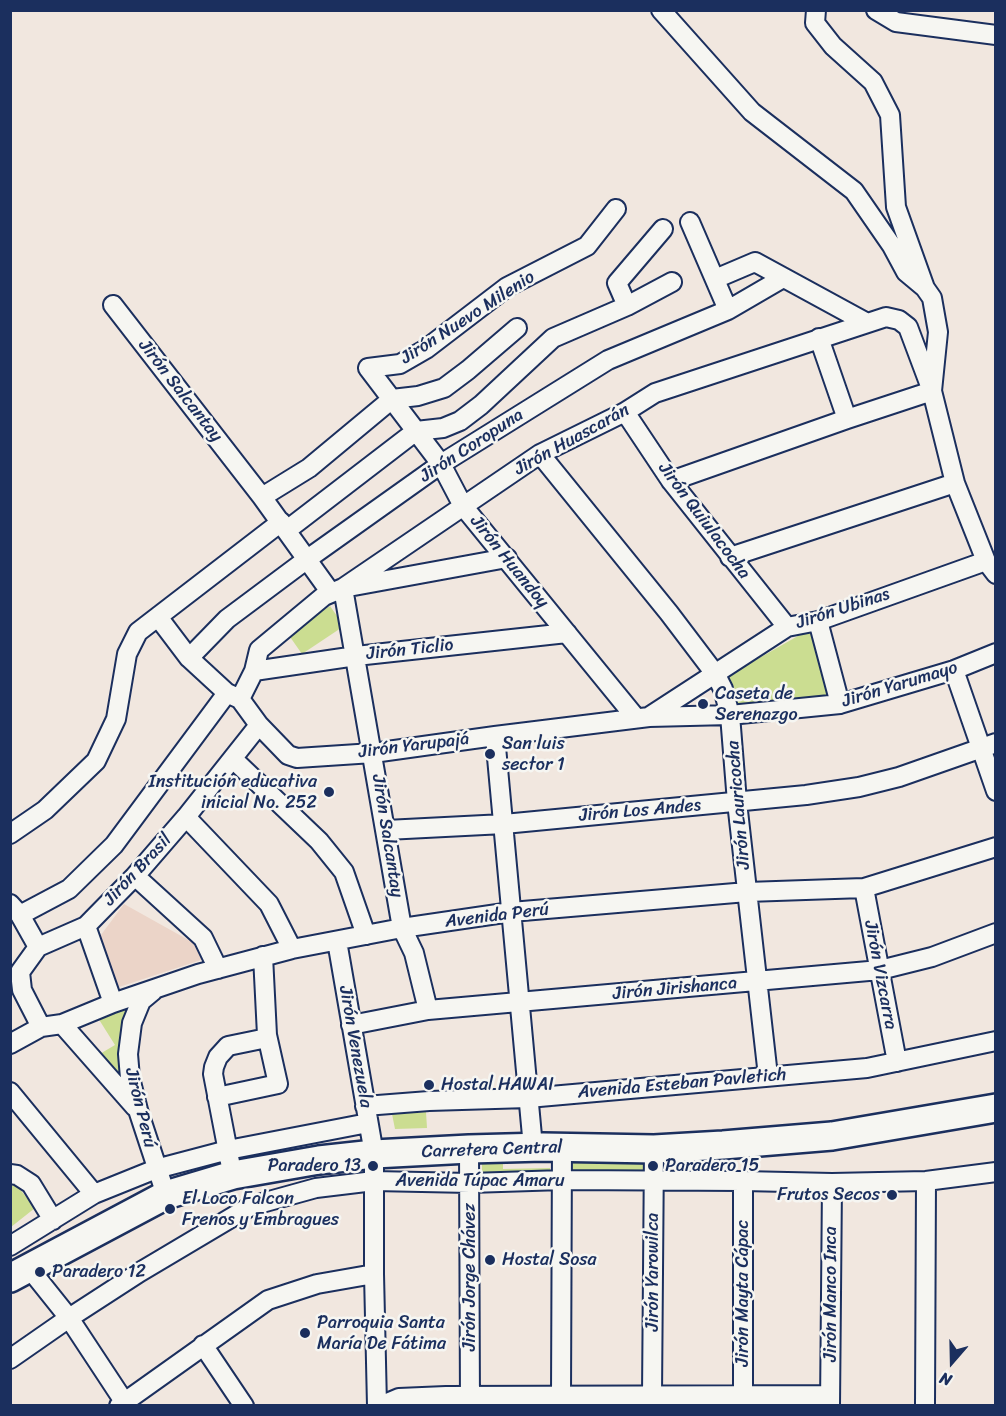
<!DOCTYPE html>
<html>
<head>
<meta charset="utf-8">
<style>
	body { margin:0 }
	#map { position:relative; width:1006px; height:1416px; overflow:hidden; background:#f1e7df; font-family:Sriracha,sans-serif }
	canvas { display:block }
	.frame { position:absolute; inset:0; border:12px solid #1b2f5e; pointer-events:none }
	.north { position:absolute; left:922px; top:1332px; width:60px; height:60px; -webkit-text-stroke:4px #f6f6f2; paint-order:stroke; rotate:200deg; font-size:16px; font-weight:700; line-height:24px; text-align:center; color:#1b2f5e }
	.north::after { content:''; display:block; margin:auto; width:21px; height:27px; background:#1b2f5e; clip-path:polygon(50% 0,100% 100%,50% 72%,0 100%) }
</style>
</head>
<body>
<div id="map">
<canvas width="1006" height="1416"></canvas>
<div class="frame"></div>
<div class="north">N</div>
</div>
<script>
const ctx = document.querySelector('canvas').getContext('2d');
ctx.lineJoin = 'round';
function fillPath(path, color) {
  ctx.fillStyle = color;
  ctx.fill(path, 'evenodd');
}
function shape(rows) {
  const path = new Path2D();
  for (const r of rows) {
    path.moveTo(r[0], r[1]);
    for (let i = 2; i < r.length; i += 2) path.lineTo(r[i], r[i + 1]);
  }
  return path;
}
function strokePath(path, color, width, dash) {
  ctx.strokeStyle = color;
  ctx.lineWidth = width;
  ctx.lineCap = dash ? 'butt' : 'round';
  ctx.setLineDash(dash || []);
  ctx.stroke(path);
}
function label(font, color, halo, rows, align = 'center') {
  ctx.font = font + ' Sriracha,sans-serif';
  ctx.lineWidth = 5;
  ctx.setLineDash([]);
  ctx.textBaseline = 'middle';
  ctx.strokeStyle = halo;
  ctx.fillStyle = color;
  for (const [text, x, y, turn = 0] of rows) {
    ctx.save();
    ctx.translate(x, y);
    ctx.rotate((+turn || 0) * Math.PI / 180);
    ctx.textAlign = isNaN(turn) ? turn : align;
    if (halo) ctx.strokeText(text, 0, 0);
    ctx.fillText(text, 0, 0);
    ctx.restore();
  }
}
fillPath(shape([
	[124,904,201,947,204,959,110,990,92,947]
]), '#ebd4c8');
fillPath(shape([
	[330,606,344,626,302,654,288,634],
	[812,628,833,699,736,709,724,678],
	[136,1005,120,1090,88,1061,115,1045,98,1018],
	[426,1112,427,1128,395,1129,392,1114],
	[503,1156,503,1169,550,1168,550,1175,482,1177,482,1163,486,1157],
	[644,1161,644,1175,573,1176,573,1162],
	[15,1183,35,1208,11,1227,11,1187]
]), '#cbdd91');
const minor = shape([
	[661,10,752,112,854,191,892,246,906,272,924,287],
	[816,10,815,23,833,46,873,82,890,115,896,207,925,288,932,298,938,332,932,391,955,483,986,561,996,574],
	[876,10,896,22,996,35],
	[690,222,728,310],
	[715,279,755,262,867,323],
	[113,305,262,497,331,593],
	[627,306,617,283,663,229],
	[819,338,847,419],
	[368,368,441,464,463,506,636,718],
	[368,368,400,364,426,349,507,287,587,246,616,209],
	[625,412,671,481,787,627],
	[540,454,669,613,716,675,723,689,730,715,737,802,768,1076],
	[671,481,847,419,932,391],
	[262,497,309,468,392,399,418,396,444,388,468,370,517,328],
	[287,530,416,431,443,428,460,421,481,405,553,338,627,306,672,282],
	[730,557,955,483],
	[158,617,189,658,227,693,240,699,259,725,288,755,297,758,373,753,495,736,649,717,730,715,840,704,954,670,996,653],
	[818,621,840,704],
	[189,658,227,619,306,560,441,464,608,360,728,310,783,278],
	[954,670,996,791],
	[254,671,356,656,567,633],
	[240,699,254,671,259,650,324,596,343,588,540,454,625,412,655,393,886,317,899,320,908,327,932,391],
	[650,716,787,627,818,621,986,561],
	[495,736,533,1147],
	[233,759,319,841,344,872,366,935],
	[186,817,269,904,292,949],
	[386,830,504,824,806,795,859,787,899,777,996,743],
	[10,834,45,810,96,761,116,719,127,654,138,632,281,522],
	[135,876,203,938,218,969],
	[864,888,897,1062],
	[10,904,20,915,38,947],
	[20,915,69,889,114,845,227,693],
	[86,926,113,1003],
	[337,941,374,1154,374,1274,377,1406],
	[153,991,141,1001,132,1023,128,1054,130,1078,138,1110,166,1195],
	[428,1010,414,953,402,928,343,588,507,558],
	[62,1024,135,1107],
	[351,1025,428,1010,880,970,932,957,996,933],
	[41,1027,22,990,20,972,38,947,86,926,135,876,186,817,259,725],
	[10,1044,41,1027,62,1024,113,1003,198,974,292,949,402,928,511,912,747,892,864,888,996,847],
	[10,1092,94,1194],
	[217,1097,278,1084,267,1035],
	[365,1106,429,1101,528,1098,867,1068,996,1041],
	[469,1149,470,1406],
	[230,1162,213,1074,214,1067,218,1057,228,1046,262,1039,267,1035,263,956],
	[10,1174,17,1175,31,1184,53,1220],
	[743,1181,743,1406],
	[10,1246,94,1194,156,1169,228,1150,368,1123],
	[29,1268,69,1318,127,1406],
	[203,1345,244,1406],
	[10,1359,69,1318,140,1272,251,1206,316,1188,374,1181,470,1183,563,1180,743,1181,832,1183,926,1181,996,1172],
	[561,1395,562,1147],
	[652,1395,654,1149],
	[119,1406,268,1300,317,1284,374,1274],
	[380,1406,399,1398,446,1396,830,1395],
	[830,1406,832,1183],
	[925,1406,926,1181]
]);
const highway = shape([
	[10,1278,166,1195,233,1175,319,1160,374,1154,469,1149,543,1147,654,1149,723,1145,832,1136,996,1108]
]);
strokePath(minor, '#1b2f5e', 22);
strokePath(highway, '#1b2f5e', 32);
strokePath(minor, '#f6f6f2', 18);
strokePath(highway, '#f6f6f2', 27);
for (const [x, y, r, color] of [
	[703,704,6,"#1b2f5e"],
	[490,754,6,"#1b2f5e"],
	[329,792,6,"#1b2f5e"],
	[429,1085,6,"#1b2f5e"],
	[373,1166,6,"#1b2f5e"],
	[653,1166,6,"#1b2f5e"],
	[892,1195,6,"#1b2f5e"],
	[170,1209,6,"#1b2f5e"],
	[490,1260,6,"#1b2f5e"],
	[40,1272,6,"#1b2f5e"],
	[305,1333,6,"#1b2f5e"]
]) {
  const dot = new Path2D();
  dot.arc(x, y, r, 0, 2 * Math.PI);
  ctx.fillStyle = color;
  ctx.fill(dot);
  strokePath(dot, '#f6f6f2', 2);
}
label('18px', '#1b2f5e', '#f6f6f2', [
	["Jirón Nuevo Milenio",468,318,-33],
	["Jirón Salcantay",180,391,52],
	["Jirón Huascarán",572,440,-29],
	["Jirón Coropuna",472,446,-33],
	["Jirón Quiulacocha",704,521,53],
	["Jirón Huandoy",509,562,51],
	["Jirón Ubinas",843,609,-18],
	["Jirón Ticlio",410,650,-6],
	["Jirón Yarumayo",900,685,-17],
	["Jirón Yarupajá",414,746,-7],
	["Jirón Lauricocha",739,805,-95],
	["Jirón Los Andes",640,811,-5],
	["Jirón Salcantay",387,836,81],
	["Jirón Brasil",138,870,-47],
	["Avenida Perú",497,916,-7],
	["Jirón Vizcarra",880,975,79],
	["Jirón Jirishanca",675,989,-5],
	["Jirón Venezuela",355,1047,80],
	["Avenida Esteban Pavletich",682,1084,-5],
	["Jirón Perú",140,1108,76],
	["Carretera Central",492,1150,-2],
	["Avenida Túpac Amaru",480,1181],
	["Jirón Yarowilca",653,1272,-90],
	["Jirón Jorge Chávez",470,1277,-90],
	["Jirón Mayta Cápac",743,1293,-90],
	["Jirón Manco Inca",831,1294,-90]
]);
label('18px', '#1b2f5e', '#f6f6f2', [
	["Caseta de",715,694],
	["Serenazgo",715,715],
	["San luis",502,744],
	["sector 1",502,765],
	["Institución educativa",317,782,"right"],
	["inicial No. 252",317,803,"right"],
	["Hostal HAWAI",441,1085],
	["Paradero 13",361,1166,"right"],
	["Paradero 15",665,1166],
	["Frutos Secos",880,1195,"right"],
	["El Loco Falcon",182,1199],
	["Frenos y Embragues",182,1220],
	["Hostal Sosa",502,1260],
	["Paradero 12",52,1272],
	["Parroquia Santa",317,1323],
	["María De Fátima",317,1344]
], 'left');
</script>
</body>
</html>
